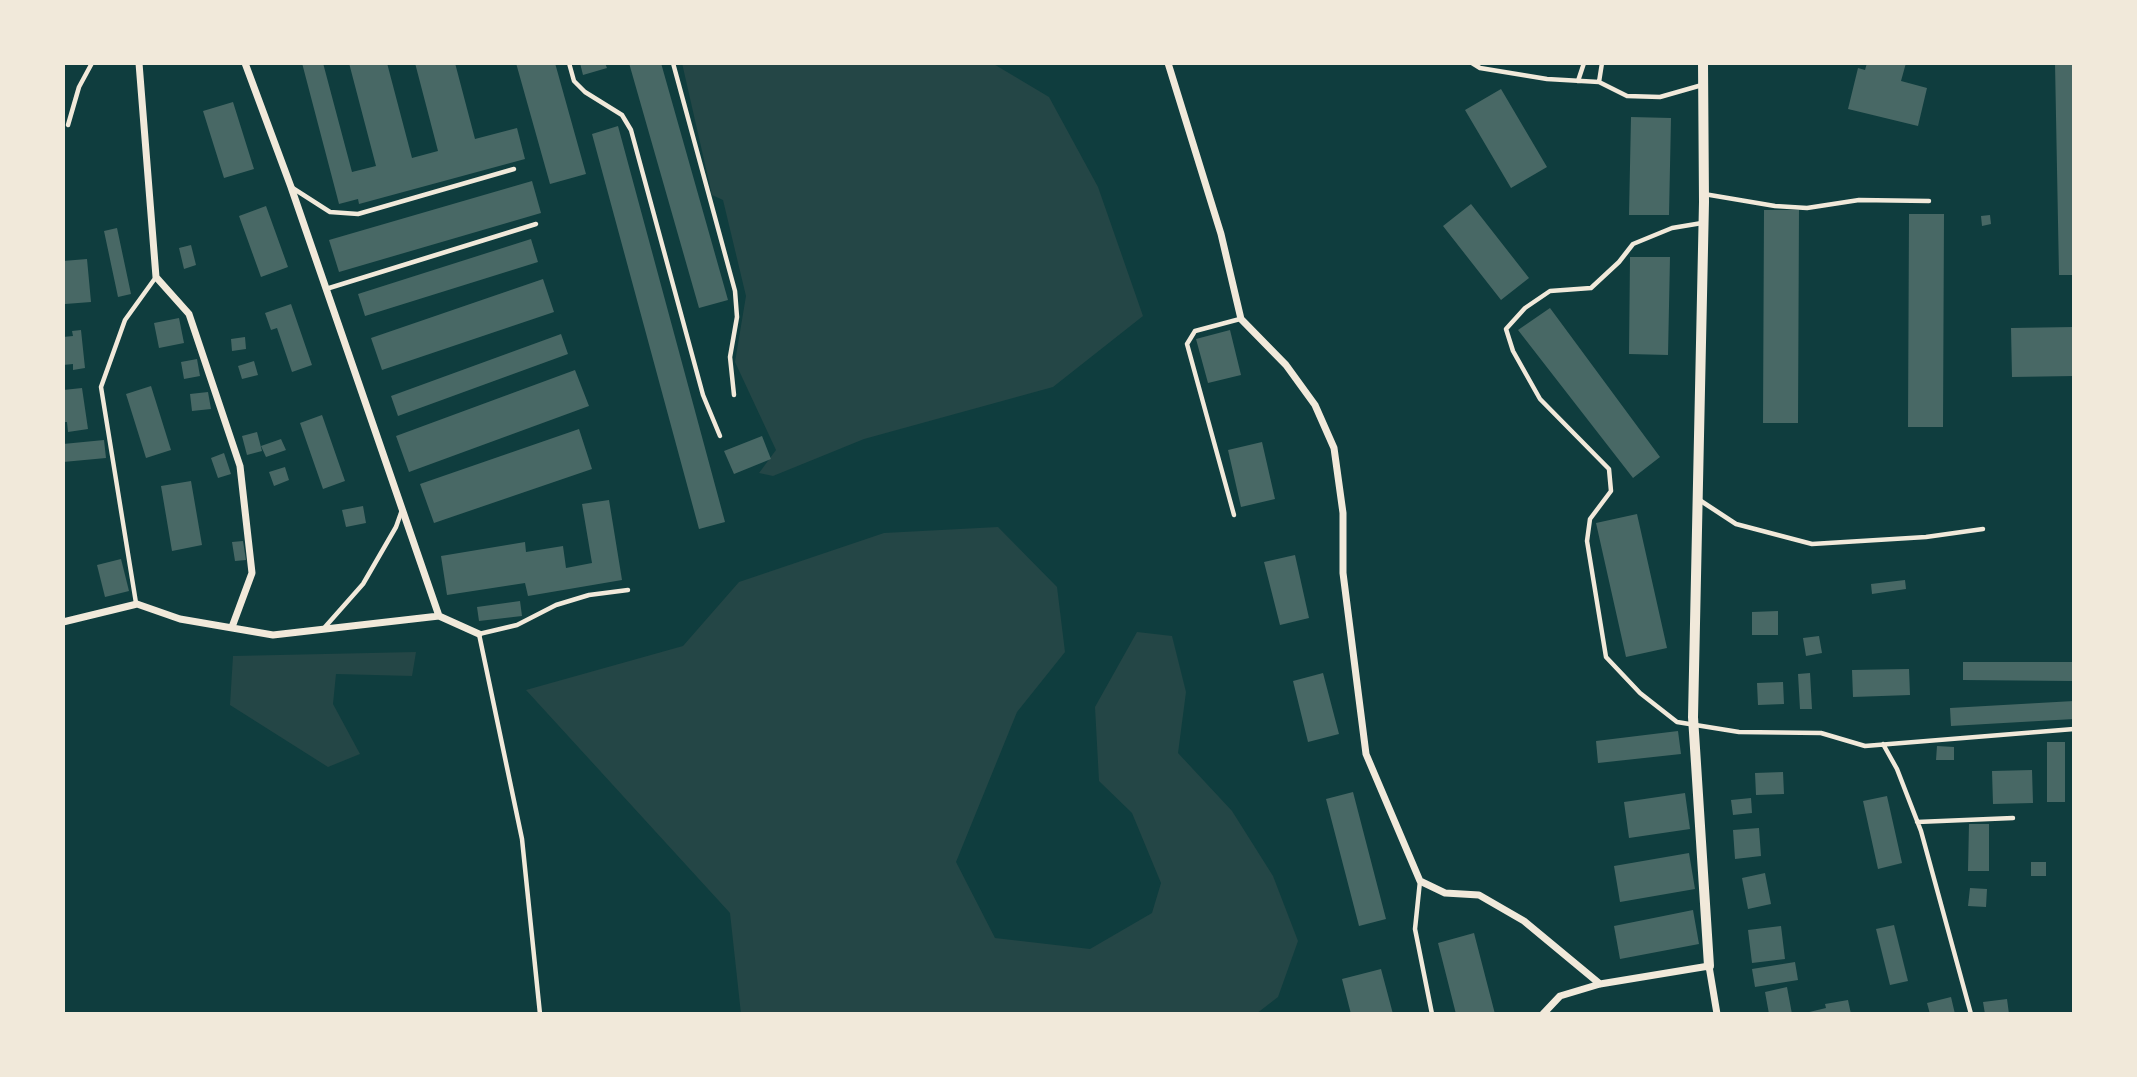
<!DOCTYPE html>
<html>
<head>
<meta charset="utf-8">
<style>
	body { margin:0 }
	#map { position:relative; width:2137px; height:1077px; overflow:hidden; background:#0f3d3e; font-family:"IBM Plex Serif",serif }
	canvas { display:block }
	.frame { position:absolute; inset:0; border:65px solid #f1e9da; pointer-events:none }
</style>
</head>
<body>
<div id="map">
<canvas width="2137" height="1077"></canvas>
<div class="frame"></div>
</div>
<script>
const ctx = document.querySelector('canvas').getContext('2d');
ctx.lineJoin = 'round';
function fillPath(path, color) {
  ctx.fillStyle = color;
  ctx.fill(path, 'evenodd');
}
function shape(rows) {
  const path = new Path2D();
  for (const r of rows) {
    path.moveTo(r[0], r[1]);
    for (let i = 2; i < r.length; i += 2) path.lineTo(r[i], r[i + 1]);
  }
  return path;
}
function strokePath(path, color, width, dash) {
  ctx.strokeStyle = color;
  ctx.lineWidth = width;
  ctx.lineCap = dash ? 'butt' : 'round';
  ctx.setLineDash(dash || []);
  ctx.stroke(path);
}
fillPath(shape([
	[682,63,992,63,1049,97,1098,187,1143,316,1053,387,864,439,773,476,759,473,776,450,735,362,746,296,723,200,712,195],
	[998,527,1057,587,1065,652,1017,712,956,862,995,938,1090,949,1152,913,1161,883,1132,813,1099,781,1095,707,1137,632,1172,636,1186,692,1178,753,1232,811,1273,876,1298,941,1278,997,1256,1014,741,1014,730,913,526,690,683,646,739,582,884,533],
	[416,652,412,676,336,674,333,704,360,754,328,767,230,705,233,656]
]), '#244646');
fillPath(shape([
	[302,63,323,63,352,172,376,166,349,63,387,63,412,158,438,151,415,63,455,63,475,139,517,128,525,159,359,204,358,199,339,204],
	[516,63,555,63,586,174,550,184],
	[580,63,605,63,607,68,583,75],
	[629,63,661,63,728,300,699,308],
	[1867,63,1906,63,1901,81,1927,88,1918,126,1848,109,1858,68,1865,70],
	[2055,63,2074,63,2074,275,2059,275],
	[1501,89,1547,167,1511,188,1465,110],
	[233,102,254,169,224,178,203,111],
	[1631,117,1671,118,1669,215,1629,215],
	[618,126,725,522,699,529,592,134],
	[532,181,541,213,339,272,329,240],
	[1471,204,1529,278,1501,300,1443,226],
	[266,206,288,267,261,277,239,216],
	[1764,210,1799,210,1798,423,1763,423],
	[1909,214,1944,214,1943,427,1908,427],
	[1990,215,1991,224,1982,226,1981,216],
	[117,228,131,294,118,297,104,231],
	[531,239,538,262,365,316,358,294],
	[191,245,196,265,184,269,179,248],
	[1630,257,1670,257,1668,355,1629,354],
	[87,259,91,302,65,304,63,261],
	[543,279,554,312,382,370,371,338],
	[291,304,312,365,292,372,277,328,271,330,265,313],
	[1550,308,1660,457,1633,478,1518,330],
	[179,318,184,343,159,348,154,323],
	[2074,327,2074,376,2012,377,2011,328],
	[81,330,85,368,73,370,73,364,63,365,63,337,73,336,72,331],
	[1230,330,1241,375,1208,383,1196,339],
	[561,334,568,354,398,416,391,396],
	[245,337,246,349,232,351,231,339],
	[197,359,200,376,184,379,181,362],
	[254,361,258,375,242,379,238,366],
	[575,370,589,406,409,472,396,436],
	[151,386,171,450,146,458,126,394],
	[82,388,88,429,68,432,67,422,63,422,63,390],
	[208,392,211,409,192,411,190,394],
	[322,415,345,481,323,489,300,423],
	[579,429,592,469,434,523,420,484],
	[257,432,262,451,247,455,242,436],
	[762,436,771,459,734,474,724,451],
	[281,439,286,450,266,457,261,446],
	[104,440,106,458,63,462,63,444],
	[1262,442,1275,499,1241,507,1228,450],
	[224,453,231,474,218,478,211,458],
	[285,467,289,480,274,486,269,472],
	[191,481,202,545,172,551,161,486],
	[609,500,622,580,528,596,525,583,447,595,441,556,525,542,526,552,563,546,566,568,592,563,582,504],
	[363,506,366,523,346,527,342,510],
	[1637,514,1667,648,1626,657,1596,523],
	[243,541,246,560,235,561,232,542],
	[1295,555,1309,618,1280,625,1264,562],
	[121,559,129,591,105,597,97,565],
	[1905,580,1906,589,1872,594,1871,584],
	[520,601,522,616,479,621,477,607],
	[1778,611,1778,635,1752,635,1752,612],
	[1819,636,1822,653,1806,656,1803,638],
	[1963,662,2074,662,2074,681,1963,680],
	[1909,669,1910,695,1853,697,1852,670],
	[1323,673,1339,734,1308,742,1293,681],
	[1810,673,1812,709,1800,709,1798,674],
	[1783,682,1784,704,1758,705,1757,683],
	[2074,701,2074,719,1951,726,1950,708],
	[1678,731,1681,754,1598,763,1596,741],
	[2047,742,2065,742,2065,802,2047,802],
	[1937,746,1954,747,1954,760,1936,760],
	[2032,770,2033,803,1993,804,1992,771],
	[1783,772,1784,794,1756,795,1755,773],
	[1353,792,1386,919,1359,926,1326,799],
	[1685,793,1690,829,1629,838,1624,802],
	[1887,796,1902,863,1878,869,1863,801],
	[1751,798,1752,813,1733,815,1731,800],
	[1969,824,1989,824,1989,871,1968,871],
	[1759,828,1761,856,1735,859,1733,830],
	[1689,853,1695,889,1620,902,1614,866],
	[2031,862,2046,862,2046,876,2031,876],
	[1765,873,1771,904,1748,909,1742,878],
	[1970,888,1987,889,1986,907,1968,906],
	[1693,910,1699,944,1620,959,1614,926],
	[1894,925,1908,981,1890,985,1876,929],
	[1781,926,1785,959,1752,963,1748,930],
	[1474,933,1495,1014,1456,1014,1438,943],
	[1795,962,1798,980,1755,987,1752,969],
	[1381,969,1393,1014,1351,1014,1342,979],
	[1787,987,1792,1014,1769,1014,1765,992],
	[1951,997,1955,1014,1930,1014,1927,1003],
	[2007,999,2009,1014,1985,1014,1983,1002],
	[1848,1000,1851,1014,1801,1014,1826,1008,1825,1004]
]), '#486865');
strokePath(shape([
	[569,63,574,81,585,92,622,115,631,130,703,395,720,436],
	[673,63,735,291,737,317,730,357,734,395],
	[1472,63,1480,68,1547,79,1599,82,1627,96,1660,97,1702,85],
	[1578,81,1584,63],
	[1599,82,1602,63],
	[68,125,79,87,92,63],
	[291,187,330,212,358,214,514,169],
	[1704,194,1775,206,1807,208,1859,200,1929,201],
	[1702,223,1672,228,1633,244,1619,262,1591,288,1550,291,1525,308,1506,329,1513,351,1540,399,1609,469,1611,491,1590,519,1587,541,1606,657,1640,693,1677,722,1739,732,1821,733,1865,746,2074,729],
	[326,289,536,224],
	[1701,501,1736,524,1812,544,1926,537,1983,529],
	[1234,515,1187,344,1195,331,1240,319],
	[136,603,101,387,125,320,156,277],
	[325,627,363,584,396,527,402,510],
	[1883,744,1897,769,1921,831,1971,1014],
	[1917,822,2013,818],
	[1420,881,1415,929,1432,1014],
	[540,1014,522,839,479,634,517,625,556,605,589,595,628,590]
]), '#f1e9da', 4.5);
strokePath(shape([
	[139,63,156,277,189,314,240,466,252,573,232,627],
	[245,63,291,187,439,616,479,634],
	[1168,63,1221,234,1241,319,1286,365,1315,405,1334,448,1343,513,1343,573,1366,754,1420,881,1445,893,1479,895,1524,921,1600,984],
	[63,622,137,604,180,619,273,635,439,616],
	[1543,1014,1560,996,1600,984,1709,966,1717,1014]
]), '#f1e9da', 7);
strokePath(shape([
	[1703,63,1704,202,1693,717,1709,966]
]), '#f1e9da', 10);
</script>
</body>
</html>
